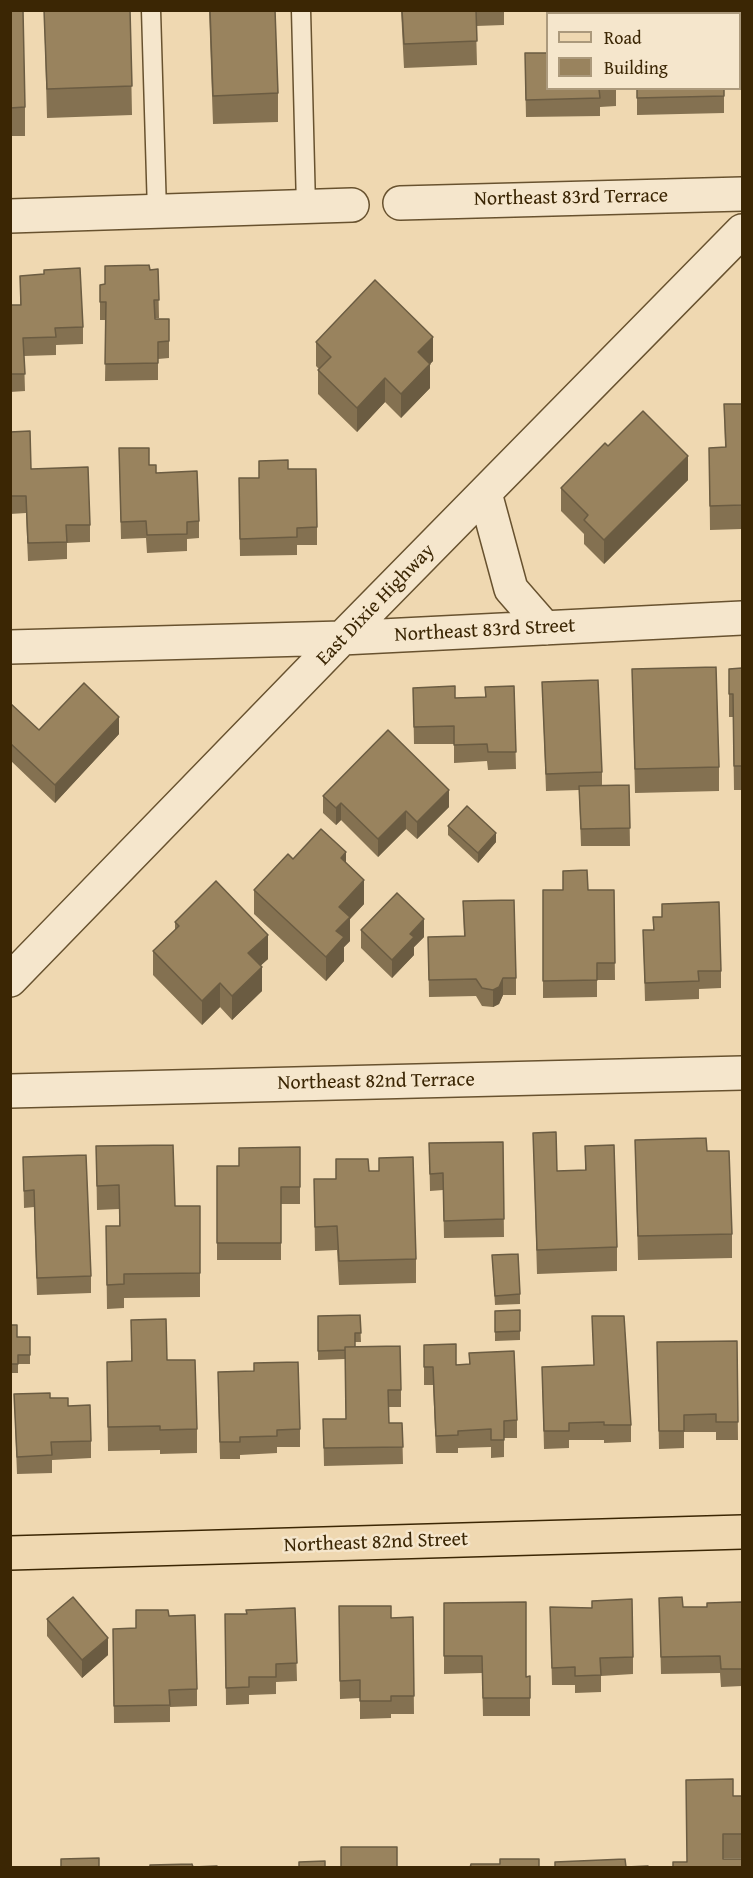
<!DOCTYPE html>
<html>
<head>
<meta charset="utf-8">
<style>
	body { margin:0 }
	#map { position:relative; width:753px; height:1878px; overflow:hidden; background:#efd8b1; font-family:"Gentium Book Plus",serif }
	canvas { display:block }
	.frame { position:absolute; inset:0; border:12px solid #3b2604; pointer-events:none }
	.legend { position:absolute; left:546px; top:12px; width:195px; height:78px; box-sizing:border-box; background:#f5e6cc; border:2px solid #ab997c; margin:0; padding:8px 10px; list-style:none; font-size:18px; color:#3b2604 }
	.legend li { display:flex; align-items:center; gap:12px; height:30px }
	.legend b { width:30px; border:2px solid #ab997c }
</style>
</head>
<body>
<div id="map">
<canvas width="753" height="1878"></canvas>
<div class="frame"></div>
<ul class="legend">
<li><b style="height:8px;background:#efd8b1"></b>Road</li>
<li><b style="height:16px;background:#99835e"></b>Building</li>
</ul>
</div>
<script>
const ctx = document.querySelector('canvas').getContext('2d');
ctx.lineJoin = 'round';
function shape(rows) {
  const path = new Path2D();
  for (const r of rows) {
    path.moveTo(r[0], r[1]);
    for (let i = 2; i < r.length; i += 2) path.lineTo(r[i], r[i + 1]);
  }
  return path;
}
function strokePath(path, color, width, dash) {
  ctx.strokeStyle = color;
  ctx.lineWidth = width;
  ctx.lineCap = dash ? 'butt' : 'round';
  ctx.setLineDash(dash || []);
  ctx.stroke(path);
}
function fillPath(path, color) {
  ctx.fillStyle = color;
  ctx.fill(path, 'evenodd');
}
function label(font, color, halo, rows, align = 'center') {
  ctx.font = font + ' "Gentium Book Plus",serif';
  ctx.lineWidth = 5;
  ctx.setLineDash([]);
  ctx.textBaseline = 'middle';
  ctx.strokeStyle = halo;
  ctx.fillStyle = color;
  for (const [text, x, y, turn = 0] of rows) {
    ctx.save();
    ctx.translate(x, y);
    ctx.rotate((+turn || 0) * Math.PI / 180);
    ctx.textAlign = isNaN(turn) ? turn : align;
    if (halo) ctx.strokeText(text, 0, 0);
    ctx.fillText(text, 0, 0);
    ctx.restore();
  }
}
const service = shape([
	[151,10,157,212],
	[301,10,306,207]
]);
const minor = shape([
	[400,203,742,194],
	[10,216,352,205],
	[485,493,511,589,545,628],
	[10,647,342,638,742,618],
	[10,980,342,638,742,231],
	[10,1091,742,1073]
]);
const primary = shape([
	[10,1553,742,1532]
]);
strokePath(service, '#68522f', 21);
strokePath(minor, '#68522f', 36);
strokePath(primary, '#3b2604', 36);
strokePath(service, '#f5e6cc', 18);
strokePath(minor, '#f5e6cc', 33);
strokePath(primary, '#efd8b1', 33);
fillPath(shape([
	[10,10,25,107,25,136,10,136],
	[44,10,130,10,132,115,47,118],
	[209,10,275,10,278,93,278,122,213,124],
	[401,10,504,10,504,25,476,26,477,65,404,68],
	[548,14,616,89,616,106,600,107,600,116,526,117,525,71,547,53],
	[637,88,724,88,724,113,637,115],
	[105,266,150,270,158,269,159,318,154,318,155,319,169,319,169,358,158,359,158,380,105,381,106,320,100,320,100,285,105,284],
	[20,276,83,327,83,344,56,345,56,355,24,356,25,391,10,392,10,305,20,305],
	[316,342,433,361,430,364,430,388,401,418,385,402,357,432,318,394,318,370,319,369,316,366],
	[724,404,742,404,742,529,710,530,709,448,725,447],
	[10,432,31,469,90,525,90,542,67,543,67,559,28,561,26,513,10,514],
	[608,446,688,480,604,564,584,544,584,534,561,511,561,488],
	[119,448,149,465,199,521,199,538,187,539,187,551,147,553,146,538,121,539],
	[259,461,288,469,317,527,317,545,297,545,297,555,240,556,239,478,259,478],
	[742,668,742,790,734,790,733,717,729,717,729,669],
	[632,669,719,767,719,791,635,793],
	[542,682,602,772,602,785,629,785,630,846,581,846,579,790,546,791],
	[514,686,516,769,488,770,487,761,454,763,454,744,414,744,413,688,455,698,485,697,485,687],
	[10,703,39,730,119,734,55,803,10,760],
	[323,796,449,807,417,839,406,829,378,857,341,820,336,825,323,813],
	[448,826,496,842,478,863,448,835],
	[293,859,346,863,364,904,350,919,350,941,344,947,344,961,326,981,254,914,254,890],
	[563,871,588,890,614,890,615,980,597,980,597,997,543,998,543,890,563,890],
	[463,901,516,978,516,995,503,995,499,1004,493,1007,482,1006,476,996,429,997,428,937,464,936],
	[662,904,721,971,721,988,699,989,699,999,645,1001,643,930,653,930,653,917,662,917],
	[175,922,268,959,260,966,262,991,232,1020,220,1007,202,1025,153,975,153,951,175,930],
	[361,930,424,937,414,947,414,955,392,978,361,948],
	[533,1133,557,1171,585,1170,585,1146,617,1247,617,1271,537,1274],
	[635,1140,707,1151,732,1234,732,1258,638,1260],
	[503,1142,504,1237,444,1238,443,1190,430,1191,429,1143],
	[96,1146,175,1206,200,1206,200,1297,124,1298,124,1308,107,1309,106,1226,119,1226,119,1209,97,1210],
	[300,1147,300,1204,281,1204,281,1260,217,1260,217,1166,239,1166],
	[23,1157,91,1276,91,1293,37,1295,34,1207,24,1208],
	[336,1159,369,1171,416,1259,416,1283,339,1285,337,1250,315,1251,314,1179,336,1179],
	[492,1255,520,1294,520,1304,495,1305],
	[520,1310,520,1340,495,1341,495,1311],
	[360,1315,361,1342,355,1342,355,1347,401,1390,401,1407,389,1407,389,1423,402,1423,403,1464,324,1466,323,1419,346,1419,345,1359,318,1360,318,1316],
	[131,1320,167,1360,197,1429,197,1453,160,1454,160,1450,108,1451,107,1386,131,1361],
	[10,1325,17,1337,30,1337,30,1364,18,1364,18,1373,10,1373],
	[737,1341,738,1440,716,1440,716,1432,684,1432,684,1448,659,1449,657,1342],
	[424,1345,456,1365,469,1364,469,1353,517,1420,517,1438,504,1438,504,1457,491,1458,491,1447,458,1448,458,1453,436,1453,433,1385,424,1385],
	[542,1367,631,1425,631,1442,604,1443,604,1440,569,1440,569,1448,544,1449],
	[218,1389,300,1429,300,1447,277,1447,277,1453,240,1455,240,1459,220,1459],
	[14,1394,50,1398,68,1406,91,1441,91,1458,52,1460,52,1473,17,1474],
	[659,1598,683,1607,707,1607,742,1602,742,1686,721,1687,720,1673,661,1674],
	[444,1603,526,1677,530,1676,530,1716,483,1716,482,1673,444,1674],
	[339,1606,391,1618,413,1617,414,1714,391,1714,391,1718,360,1719,360,1698,340,1699],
	[550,1607,633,1657,633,1674,601,1676,601,1692,575,1693,575,1685,552,1685],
	[295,1608,297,1681,276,1682,276,1694,249,1695,249,1704,226,1705,225,1614,246,1614,246,1610],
	[169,1616,197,1689,197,1706,170,1707,170,1722,114,1723,113,1629,136,1628],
	[47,1619,108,1655,82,1678,47,1636],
	[733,1796,742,1796,742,1858,723,1858,686,1862]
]), '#847151');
fillPath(shape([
	[433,337,433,361,430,364,430,388,401,418,401,394,418,352],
	[385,378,385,402,357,432,357,408],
	[688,456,688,480,604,564,604,540],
	[119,717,119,734,55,803,55,785],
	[449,790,449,807,417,839,417,822],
	[341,803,341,820,336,825,336,808],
	[406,811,406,829,378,857,378,839],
	[496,833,496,842,478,863,478,853],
	[346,852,346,876,341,858],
	[364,880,364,904,350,919,350,941,344,947,344,961,326,981,326,957,336,931,339,907],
	[424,919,424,937,414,947,414,955,392,978,392,960,410,934],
	[268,935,268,959,248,977,248,953],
	[262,967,262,991,232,1020,232,996],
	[503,978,503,995,499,1004,493,1007,493,990],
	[220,983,220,1007,202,1025,202,1001],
	[108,1638,108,1655,82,1678,82,1660]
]), '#6b5c42');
const building = shape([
	[10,10,23,10,25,107,10,108,10,10],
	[44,10,130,10,132,86,47,89,44,10],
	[210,10,275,10,278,93,213,96,210,10],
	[402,10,476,10,477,41,404,44,402,10],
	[547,10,596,10,596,14,548,14,548,53,547,10],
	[655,10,704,10,705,14,655,14,655,10],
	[525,53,548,53,548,88,616,89,599,89,600,98,526,100,525,53],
	[637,88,724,88,724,96,637,98,637,88],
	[149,265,150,270,158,269,159,300,154,300,155,319,169,319,169,341,158,342,158,363,105,364,106,302,100,302,100,285,105,284,105,266,149,265],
	[80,268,83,327,55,328,56,337,23,338,25,374,10,374,10,305,21,305,20,276,44,274,44,270,80,268],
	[375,280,433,337,418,352,430,364,401,394,385,378,357,408,318,370,331,357,316,342,375,280],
	[724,404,742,404,742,505,710,506,709,448,726,447,724,404],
	[643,411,688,456,604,540,584,520,588,515,561,488,605,443,608,446,643,411],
	[30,431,31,469,88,467,90,525,66,525,67,542,28,543,26,496,10,496,10,432,30,431],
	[119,448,149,448,149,465,156,465,156,473,197,471,199,521,187,522,187,534,147,535,146,521,121,522,119,448],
	[288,460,288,469,316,469,317,527,297,528,297,537,240,539,239,478,259,478,259,461,288,460],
	[716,667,719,767,635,769,632,669,716,667],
	[742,668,742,766,734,766,733,694,729,694,729,669,742,668],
	[598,680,602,772,546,774,542,682,598,680],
	[84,683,119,717,55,785,10,743,10,703,39,730,84,683],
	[455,686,455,698,486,697,485,687,514,686,516,752,488,752,487,744,454,745,454,726,414,727,413,688,455,686],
	[388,730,449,790,417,822,406,811,378,839,341,803,336,808,323,796,388,730],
	[629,785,630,828,581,829,579,786,629,785],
	[467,806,496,833,478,853,448,826,467,806],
	[321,829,346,852,341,858,364,880,339,907,350,917,336,931,344,937,326,957,254,890,288,854,293,859,321,829],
	[587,870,588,890,614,890,615,963,597,963,597,980,543,981,543,890,563,890,563,871,587,870],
	[216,881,268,935,248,953,262,967,232,996,220,983,202,1001,153,951,179,926,175,922,216,881],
	[397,893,424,919,410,934,414,937,392,960,361,930,397,893],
	[514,900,516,978,503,978,499,987,493,990,482,988,476,979,429,980,428,937,465,936,463,901,514,900],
	[719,902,721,971,698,971,699,981,645,983,643,930,654,930,653,917,662,917,662,904,719,902],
	[556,1132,557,1171,586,1170,585,1146,614,1145,617,1247,537,1250,533,1133,556,1132],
	[706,1138,707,1151,729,1151,732,1234,638,1236,635,1140,706,1138],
	[503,1142,504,1219,444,1221,443,1173,430,1174,429,1143,503,1142],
	[173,1145,175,1206,200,1206,200,1273,124,1274,124,1284,107,1285,106,1226,120,1226,119,1185,97,1186,96,1146,173,1145],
	[300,1147,300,1187,281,1187,281,1243,217,1243,217,1166,239,1166,239,1148,300,1147],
	[86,1155,91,1276,37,1278,34,1190,24,1191,23,1157,86,1155],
	[413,1157,416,1259,339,1261,337,1226,315,1227,314,1179,336,1179,336,1159,368,1159,369,1171,379,1171,379,1158,413,1157],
	[518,1254,520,1294,495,1296,492,1255,518,1254],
	[520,1310,520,1331,495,1332,495,1311,520,1310],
	[360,1315,361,1333,355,1333,355,1347,345,1347,345,1350,318,1351,318,1316,360,1315],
	[592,1316,624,1316,631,1425,604,1425,604,1422,569,1423,569,1431,544,1431,542,1367,594,1365,592,1316],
	[166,1319,167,1360,195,1360,197,1429,160,1430,160,1426,108,1427,107,1362,132,1361,131,1320,166,1319],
	[10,1325,17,1325,17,1337,30,1337,30,1355,18,1355,18,1364,10,1364,10,1325],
	[737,1341,738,1422,716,1422,716,1414,684,1415,684,1431,659,1431,657,1342,737,1341],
	[456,1344,456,1365,470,1364,469,1353,514,1351,517,1420,504,1421,504,1440,491,1440,491,1429,458,1431,458,1435,436,1436,433,1367,424,1367,424,1345,456,1344],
	[400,1346,401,1390,388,1390,389,1423,402,1423,403,1447,324,1448,323,1419,346,1419,345,1347,400,1346],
	[298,1362,300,1429,277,1430,277,1436,240,1437,240,1442,220,1442,218,1372,254,1371,254,1363,298,1362],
	[50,1393,50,1398,68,1398,68,1406,90,1405,91,1441,51,1442,52,1455,17,1457,14,1394,50,1393],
	[73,1597,108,1638,82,1660,47,1619,73,1597],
	[682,1597,683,1607,707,1607,707,1603,742,1602,742,1669,721,1669,720,1656,661,1657,659,1598,682,1597],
	[632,1599,633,1657,600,1658,601,1675,575,1676,575,1667,552,1668,550,1607,592,1608,592,1601,632,1599],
	[526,1602,526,1677,530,1676,530,1698,483,1698,482,1656,444,1656,444,1603,526,1602],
	[339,1606,391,1606,391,1618,413,1617,414,1696,391,1696,391,1701,360,1701,360,1680,340,1681,339,1606],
	[295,1608,297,1663,276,1664,276,1677,249,1677,249,1687,226,1688,225,1614,247,1614,246,1610,295,1608],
	[136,1610,168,1610,169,1616,195,1615,197,1689,169,1690,170,1705,114,1706,113,1629,136,1628,136,1610],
	[733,1779,733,1796,742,1796,742,1834,723,1834,723,1859,742,1859,742,1868,673,1868,673,1862,687,1862,686,1780,733,1779],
	[341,1847,397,1847,397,1868,341,1868,341,1847],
	[99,1858,99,1868,61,1868,61,1859,99,1858],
	[500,1859,539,1859,539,1868,470,1868,471,1864,500,1864,500,1859],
	[625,1859,626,1867,648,1866,648,1868,555,1868,555,1862,625,1859],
	[325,1861,325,1868,299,1868,299,1862,325,1861],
	[192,1864,193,1867,217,1866,217,1868,150,1868,150,1865,192,1864]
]);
fillPath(building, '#99835e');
strokePath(building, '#6b5c42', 1.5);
label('20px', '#3b2604', '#f5e6cc', [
	["Northeast 83rd Terrace",571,198,-1],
	["East Dixie Highway",376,605,-46],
	["Northeast 83rd Street",485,631,-3],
	["Northeast 82nd Terrace",376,1082,-1],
	["Northeast 82nd Street",376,1543,-2]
]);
</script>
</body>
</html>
